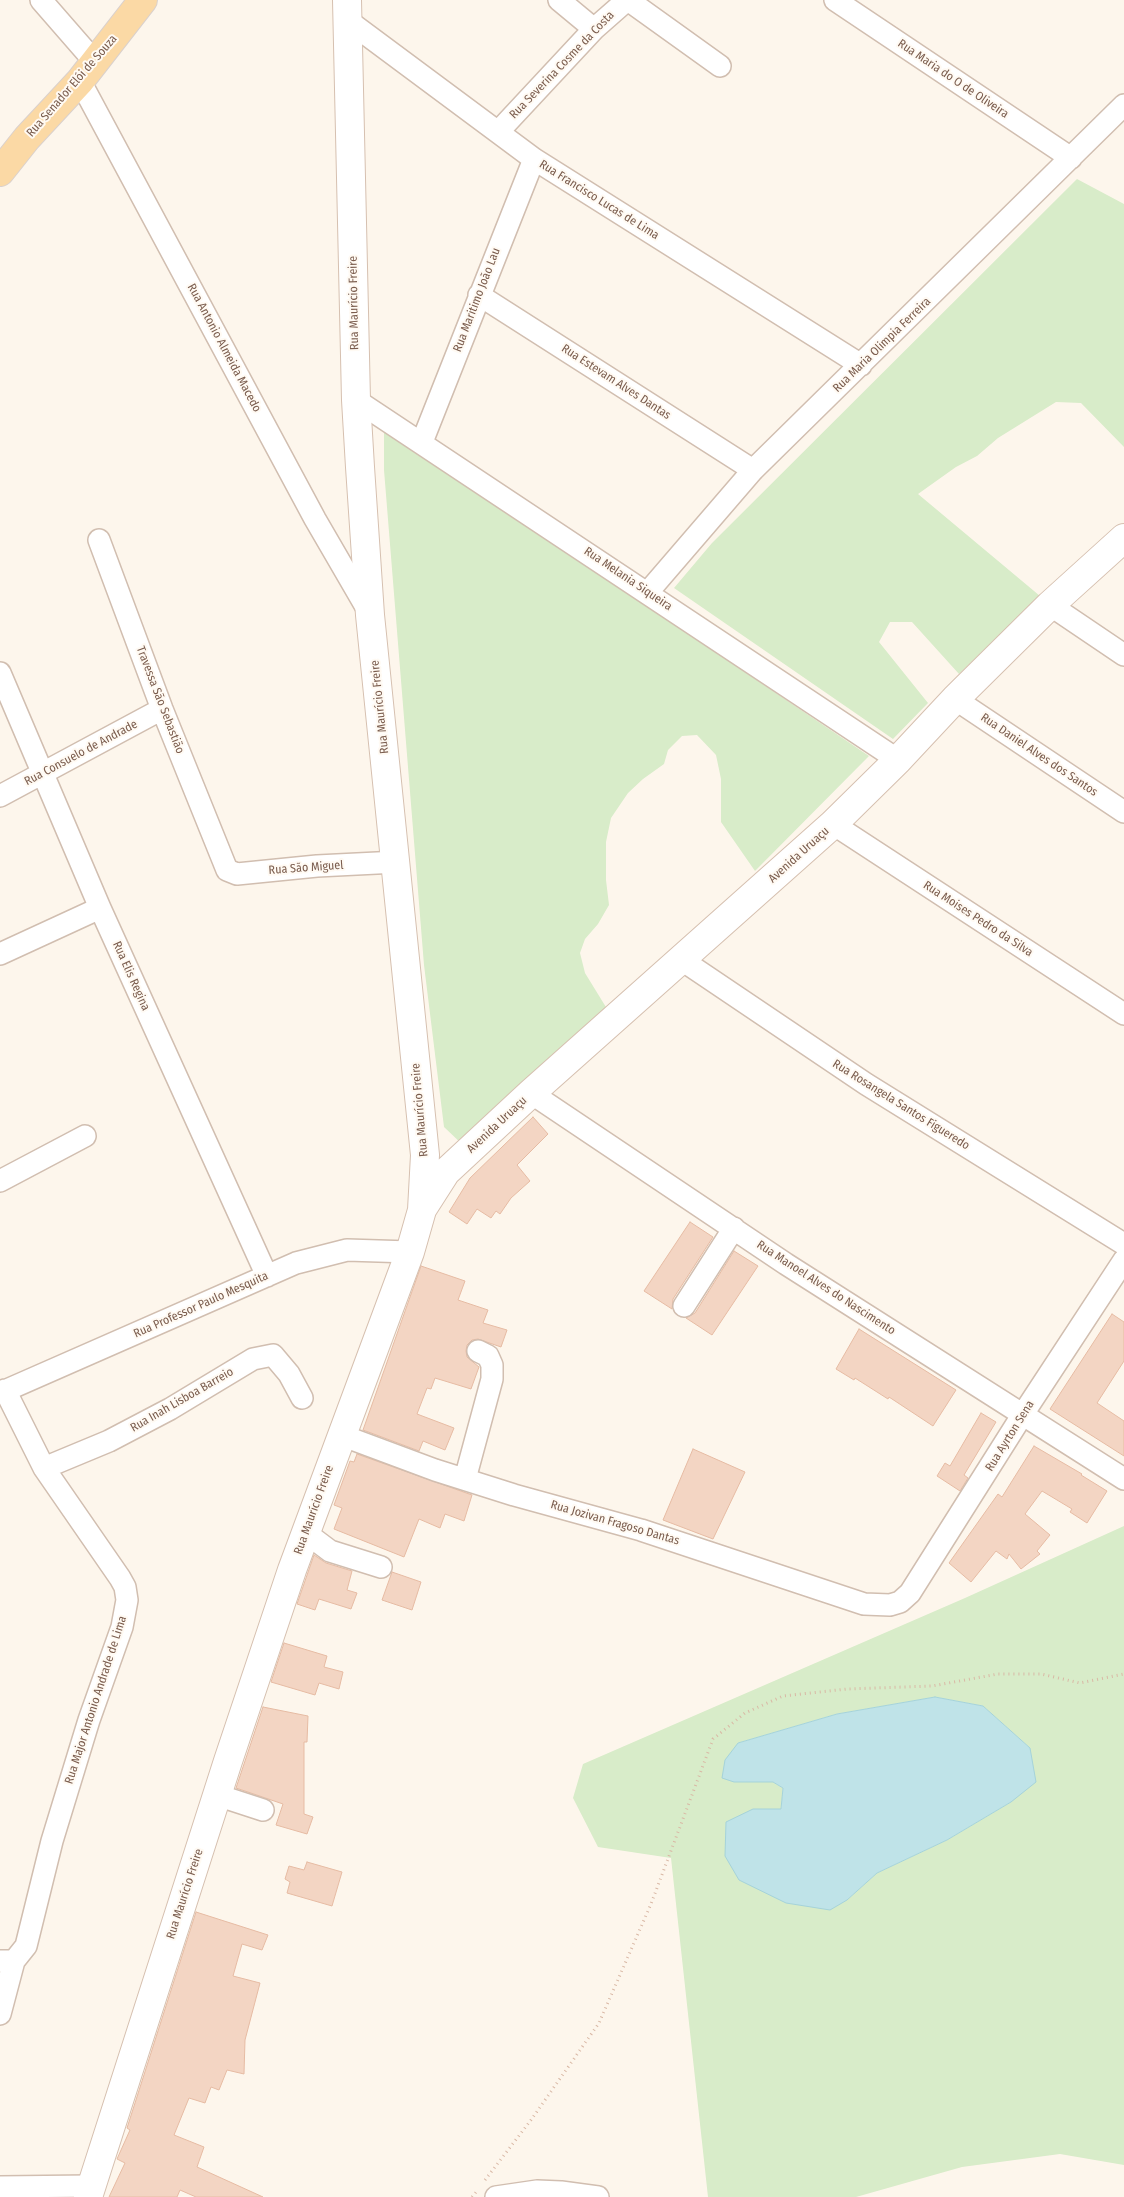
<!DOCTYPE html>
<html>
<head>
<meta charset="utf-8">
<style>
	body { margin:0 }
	canvas { display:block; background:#fdf6ec }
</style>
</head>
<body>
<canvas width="1124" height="2197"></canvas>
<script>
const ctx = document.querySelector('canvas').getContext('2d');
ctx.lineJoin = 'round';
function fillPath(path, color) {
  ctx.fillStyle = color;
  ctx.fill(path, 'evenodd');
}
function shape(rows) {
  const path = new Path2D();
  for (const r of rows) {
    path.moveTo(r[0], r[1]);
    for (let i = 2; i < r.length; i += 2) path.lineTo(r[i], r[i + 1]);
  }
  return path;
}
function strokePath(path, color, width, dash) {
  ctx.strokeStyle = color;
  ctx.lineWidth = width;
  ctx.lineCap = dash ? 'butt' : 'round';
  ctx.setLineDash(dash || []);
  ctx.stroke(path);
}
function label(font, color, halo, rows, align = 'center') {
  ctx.font = font + ' "Fira Sans Condensed",sans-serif';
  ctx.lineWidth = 4;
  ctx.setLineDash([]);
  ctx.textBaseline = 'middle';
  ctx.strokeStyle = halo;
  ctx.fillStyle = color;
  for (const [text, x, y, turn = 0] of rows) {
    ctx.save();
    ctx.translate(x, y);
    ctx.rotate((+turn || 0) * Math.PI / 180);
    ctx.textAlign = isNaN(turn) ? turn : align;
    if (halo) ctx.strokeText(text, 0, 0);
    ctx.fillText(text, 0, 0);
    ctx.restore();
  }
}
fillPath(shape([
	[1077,179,1124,204,1124,447,1081,403,1056,402,998,438,977,456,956,467,918,494,1040,596,959,674,912,622,890,622,879,642,928,703,893,739,674,588,712,543],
	[384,428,869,756,755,871,721,822,721,779,716,755,697,735,682,736,668,750,664,764,643,779,628,793,611,818,606,842,606,880,609,905,598,924,585,939,580,953,585,973,609,1012,464,1146,444,1127,424,965,384,470],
	[1124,1526,1124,2165,1060,2154,962,2167,856,2197,708,2197,671,1858,598,1847,573,1798,583,1764,965,1598],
	[935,1697,983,1706,1030,1748,1011,1802,947,1840,877,1873,847,1900,753,1809,781,1809,783,1788,773,1782,738,1743,837,1714]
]), '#d8ecc9');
const water = shape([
	[935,1697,983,1706,1030,1748,1036,1782,1011,1802,947,1840,877,1873,847,1900,830,1910,786,1903,739,1880,725,1856,726,1822,753,1809,781,1809,783,1788,773,1782,734,1782,722,1778,725,1760,738,1743,837,1714,935,1697]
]);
fillPath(water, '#bfe3e8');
strokePath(water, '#a5d3da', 1);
const building = shape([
	[533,1117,548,1134,517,1165,530,1181,511,1198,500,1214,496,1211,491,1218,477,1209,467,1224,449,1212,470,1178,533,1117],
	[690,1222,713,1237,673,1299,672,1309,644,1291,690,1222],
	[734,1251,758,1266,712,1335,686,1318,695,1313,734,1251],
	[421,1266,465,1281,458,1300,488,1310,483,1323,507,1330,501,1347,478,1339,472,1340,467,1345,466,1351,467,1357,479,1367,471,1389,435,1378,431,1389,427,1388,417,1414,454,1428,445,1450,423,1441,419,1451,363,1430,421,1266],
	[1112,1314,1124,1322,1124,1361,1097,1403,1124,1421,1124,1456,1050,1409,1112,1314],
	[859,1329,956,1390,933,1426,889,1397,888,1399,855,1378,854,1380,836,1369,859,1329],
	[981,1413,996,1422,964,1475,968,1478,960,1491,937,1476,945,1463,950,1466,981,1413],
	[1034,1446,1082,1474,1081,1475,1107,1491,1087,1523,1070,1512,1072,1509,1042,1491,1025,1514,1050,1535,1037,1551,1040,1554,1021,1569,1009,1554,1007,1559,996,1551,971,1582,949,1563,998,1494,1002,1497,1034,1446],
	[693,1449,745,1472,713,1539,663,1520,693,1449],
	[357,1454,472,1495,464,1521,445,1514,440,1528,419,1519,404,1557,334,1529,342,1508,334,1505,350,1461,354,1462,357,1454],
	[314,1555,326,1563,352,1571,347,1590,357,1593,351,1609,319,1599,315,1610,297,1604,314,1555],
	[392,1572,421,1582,412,1610,382,1600,392,1572],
	[284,1643,327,1656,324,1667,343,1672,339,1689,319,1683,315,1695,271,1682,284,1643],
	[263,1707,308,1716,307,1742,304,1742,304,1814,313,1817,307,1834,276,1825,283,1804,236,1788,263,1707],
	[307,1862,342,1872,332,1906,287,1893,290,1882,285,1879,289,1866,304,1870,307,1862],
	[196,1912,268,1935,262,1950,242,1944,233,1976,260,1983,245,2040,244,2074,227,2070,219,2090,211,2087,205,2103,189,2098,174,2135,204,2147,197,2167,263,2197,196,2197,180,2190,177,2197,109,2197,125,2163,117,2159,130,2130,127,2128,196,1912]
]);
fillPath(building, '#f3d5c3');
strokePath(building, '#e6bba3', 1);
const street = shape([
	[41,0,95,62],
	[559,0,594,29],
	[628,0,720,66],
	[835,0,1071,158],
	[347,20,534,159,861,365],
	[80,81,315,519,369,612],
	[498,132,594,29,627,0],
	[479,295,753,470],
	[356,400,898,760],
	[422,442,534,159],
	[99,540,162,709,227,870,237,874,317,866,397,862],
	[648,592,753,470,1124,105],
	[1050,605,1124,655],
	[0,673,100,908,267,1276],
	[955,699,1124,812],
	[0,796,162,709],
	[833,824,1124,1014],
	[0,954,100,908],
	[682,960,866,1084,1124,1244],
	[531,1093,786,1264,1124,1479],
	[0,1181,85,1136],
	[684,1306,734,1228],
	[0,1393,296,1263,347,1250,410,1252],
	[341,1435,435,1470,514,1495,641,1530,864,1604,890,1605,900,1602,910,1593,1023,1414,1124,1260],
	[44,1468,109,1441,170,1409,253,1359,273,1355,289,1374,302,1398],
	[465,1479,492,1379,492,1365,488,1356,478,1351],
	[306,1533,330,1551,381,1567],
	[217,1795,263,1810],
	[0,1961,14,1961,26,1946,52,1841,89,1720,122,1627,127,1600,125,1587,120,1578,44,1468,5,1390],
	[0,2014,14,1961],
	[0,2187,91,2186],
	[496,2197,537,2191,561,2192,598,2197]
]);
const secondary = shape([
	[423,1208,446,1172,531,1093,833,824,898,760,955,699,1050,605,1124,538],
	[88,2197,228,1761,292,1570,410,1252,422,1210,425,1155,370,615,360,467,356,400,347,0]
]);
const primary = shape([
	[0,172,27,138,80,81,143,0]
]);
strokePath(street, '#d1beb0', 24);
strokePath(secondary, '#d6c0b0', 30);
strokePath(primary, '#dad1cd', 30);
strokePath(shape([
	[485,2180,531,2120,599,2023,651,1904,713,1739,745,1713,783,1696,847,1689,932,1686,998,1674,1041,1674,1080,1683,1124,1674],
	[472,2197,477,2191]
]), '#d9b8a5', 3, [1, 4]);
strokePath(street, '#fff', 21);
strokePath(secondary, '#fff', 28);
strokePath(primary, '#fbd9a5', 28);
label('12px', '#7a5c4d', '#fffaf3', [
	["Rua Severina Cosme da Costa",562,65,-46],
	["Rua Maria do O de Oliveira",953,79,34],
	["Rua Senador Elói de Souza",72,86,-49],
	["Rua Francisco Lucas de Lima",599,200,32],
	["Rua Maritimo João Lau",477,300,-69],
	["Rua Maurício Freire",354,303,-91],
	["Rua Maria Olimpia Ferreira",882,345,-44],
	["Rua Antonio Almeida Macedo",224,348,62],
	["Rua Estevam Alves Dantas",616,382,33],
	["Rua Melania Siqueira",628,579,34],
	["Travessa São Sebastião",160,700,69],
	["Rua Maurício Freire",380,707,-96],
	["Rua Consuelo de Andrade",81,753,-28],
	["Rua Daniel Alves dos Santos",1039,755,34],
	["Avenida Uruaçu",799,855,-42],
	["Rua São Miguel",306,868,-4],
	["Rua Moises Pedro da Silva",978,919,33],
	["Rua Elis Regina",131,976,66],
	["Rua Rosangela Santos Figueredo",901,1105,32],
	["Rua Maurício Freire",420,1110,-95],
	["Avenida Uruaçu",497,1125,-43],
	["Rua Manoel Alves do Nascimento",826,1288,33],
	["Rua Professor Paulo Mesquita",201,1305,-24],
	["Rua Inah Lisboa Barreio",182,1400,-30],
	["Rua Ayrton Sena",1010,1436,-58],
	["Rua Maurício Freire",314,1510,-70],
	["Rua Jozivan Fragoso Dantas",615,1523,16],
	["Rua Major Antonio Andrade de Lima",96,1700,-72],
	["Rua Maurício Freire",185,1894,-72]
]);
</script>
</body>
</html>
